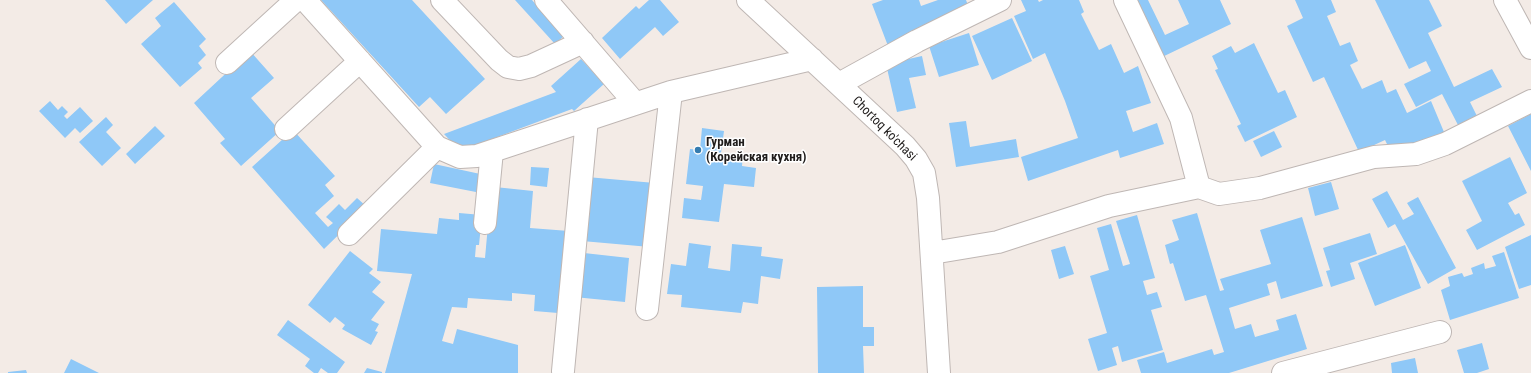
<!DOCTYPE html>
<html>
<head>
<meta charset="utf-8">
<style>
	body { margin:0 }
	canvas { display:block; background:#f3ebe6 }
</style>
</head>
<body>
<canvas width="1531" height="373"></canvas>
<script>
const ctx = document.querySelector('canvas').getContext('2d');
ctx.lineJoin = 'round';
function fillPath(path, color) {
  ctx.fillStyle = color;
  ctx.fill(path, 'evenodd');
}
function shape(rows) {
  const path = new Path2D();
  for (const r of rows) {
    path.moveTo(r[0], r[1]);
    for (let i = 2; i < r.length; i += 2) path.lineTo(r[i], r[i + 1]);
  }
  return path;
}
function strokePath(path, color, width, dash) {
  ctx.strokeStyle = color;
  ctx.lineWidth = width;
  ctx.lineCap = dash ? 'butt' : 'round';
  ctx.setLineDash(dash || []);
  ctx.stroke(path);
}
function label(font, color, halo, rows, align = 'center') {
  ctx.font = font + ' "Roboto Condensed",sans-serif';
  ctx.lineWidth = 3;
  ctx.setLineDash([]);
  ctx.textBaseline = 'middle';
  ctx.strokeStyle = halo;
  ctx.fillStyle = color;
  for (const [text, x, y, turn = 0] of rows) {
    ctx.save();
    ctx.translate(x, y);
    ctx.rotate((+turn || 0) * Math.PI / 180);
    ctx.textAlign = isNaN(turn) ? turn : align;
    if (halo) ctx.strokeText(text, 0, 0);
    ctx.fillText(text, 0, 0);
    ctx.restore();
  }
}
fillPath(shape([
	[105,0,153,0,126,24],
	[321,0,412,0,485,79,446,114,430,97,419,107],
	[515,0,532,0,564,36,555,44],
	[649,0,660,0,679,22,663,36,655,27,620,59,602,38,636,6,639,9],
	[883,0,919,0,921,6,938,0,966,0,969,8,888,46,872,4],
	[1021,0,1038,0,1039,2,1043,0,1079,0,1084,12,1081,14,1099,50,1111,44,1124,73,1138,66,1151,103,1126,111,1133,132,1157,123,1164,144,1120,158,1118,150,1028,181,1021,157,1078,138,1065,101,1045,53,1033,59,1014,16,1026,11],
	[1130,0,1148,0,1165,35,1189,24,1178,0,1220,0,1231,24,1158,59],
	[1295,0,1331,0,1336,12,1327,16,1340,46,1350,42,1358,61,1350,65,1362,89,1382,80,1387,93,1396,89,1407,113,1431,101,1444,132,1392,154,1385,140,1359,152,1324,77,1313,82,1287,26,1303,18],
	[1375,0,1429,0,1442,26,1428,33,1454,87,1492,69,1502,87,1470,102,1477,116,1458,125,1442,94,1416,107,1404,84,1431,71,1426,61,1409,69],
	[174,2,206,39,199,46,206,55,198,63,202,68,180,87,141,44,161,26,155,18],
	[1012,18,1032,61,992,80,972,36],
	[969,33,979,65,939,77,929,46],
	[1254,43,1278,93,1285,90,1297,117,1245,142,1237,126,1241,124,1215,70,1218,69,1212,56,1231,46,1235,53],
	[250,51,274,78,251,98,280,131,241,166,220,143,225,139,194,103],
	[922,56,926,75,909,78,916,108,897,112,886,64],
	[581,59,604,84,574,111,572,109,460,151,444,134,556,92,551,86],
	[50,101,58,110,62,106,68,112,64,116,67,119,80,107,93,121,80,133,75,128,65,138,39,111],
	[1531,114,1531,171,1508,126],
	[106,117,113,125,106,132,121,148,102,166,79,142],
	[966,121,970,147,1016,139,1019,157,956,167,949,123],
	[155,126,165,136,135,164,126,154],
	[702,128,724,131,721,153,743,155,742,166,756,168,754,187,724,184,719,222,682,218,684,198,701,200,703,186,686,184,690,149,700,150],
	[293,130,335,176,325,185,334,196,315,213,328,227,333,223,326,217,339,204,345,210,357,198,367,207,324,249,252,167],
	[1274,131,1282,147,1261,157,1253,141],
	[1510,157,1527,193,1508,203,1515,215,1519,213,1525,225,1477,250,1466,230,1482,221,1462,181],
	[434,164,485,175,481,193,430,183],
	[531,167,549,168,547,187,530,185],
	[587,177,655,183,650,247,582,241],
	[1331,182,1339,209,1315,216,1308,188],
	[495,187,533,191,530,228,569,231,558,313,534,311,535,295,512,293,512,301,468,298,467,308,452,307,442,341,453,344,457,329,518,345,518,373,385,373,412,274,377,271,381,229,437,234,439,218,459,220,459,213,482,215,479,245,476,245,475,257,485,258,488,225],
	[1387,191,1403,220,1414,214,1407,203,1418,197,1456,268,1428,284,1395,224,1388,228,1372,199],
	[1197,213,1220,291,1224,290,1220,279,1271,264,1260,230,1302,217,1323,286,1281,299,1276,281,1267,284,1270,295,1229,308,1235,329,1251,324,1255,337,1279,330,1276,320,1296,314,1307,349,1229,373,1141,373,1137,360,1164,352,1167,363,1212,349,1214,355,1224,352,1206,295,1185,301,1173,263,1170,264,1165,245,1179,240,1172,220],
	[1137,215,1155,278,1143,281,1147,295,1157,292,1162,307,1151,310,1163,350,1122,362,1118,346,1112,348,1117,365,1098,371,1088,339,1107,333,1090,276,1109,270,1097,228,1111,224,1123,266,1130,264,1116,221],
	[1370,233,1377,254,1350,263,1355,279,1331,287,1326,271,1330,270,1323,248],
	[1531,235,1531,285,1519,289,1505,247],
	[689,243,711,246,708,268,730,271,732,244,762,247,761,256,783,259,780,279,761,276,758,304,743,302,741,313,681,307,682,295,667,294,671,264,686,266],
	[1405,245,1421,288,1375,306,1358,263],
	[1065,246,1074,274,1059,279,1051,250],
	[350,251,373,269,369,273,381,282,372,292,385,302,371,320,379,324,375,331,378,332,371,345,342,329,345,325,335,317,330,323,308,305],
	[1504,252,1519,298,1450,320,1441,290,1450,286,1448,277,1462,273,1464,277,1473,274,1471,268,1484,263,1485,269,1496,266,1492,256],
	[584,253,629,258,625,302,574,297],
	[863,286,863,327,874,327,874,346,863,346,864,373,818,373,817,287],
	[288,320,345,362,337,373,328,373,321,368,318,373,314,373,305,366,310,359,277,335],
	[1482,343,1489,369,1477,373,1464,373,1457,350],
	[1415,358,1418,373,1392,373,1391,363],
	[71,359,99,373,64,373],
	[367,368,382,372,382,373,364,373],
	[26,370,27,373,8,373,8,372]
]), '#8fc8f7');
const minor = shape([
	[305,0,437,147,460,157,477,156,671,92,812,59],
	[442,0,499,60,508,67,519,69,531,66,583,42],
	[546,0,635,103],
	[748,0,905,146,916,159,924,173,928,198,939,373],
	[1125,0,1181,118,1199,187],
	[1505,0,1531,48],
	[227,63,296,0],
	[839,84,917,41,1000,0],
	[286,129,360,61],
	[485,223,492,151],
	[349,234,437,147],
	[932,253,998,242,1109,206,1199,187,1219,194,1260,188,1374,157,1416,154,1445,144,1531,101],
	[647,309,671,92],
	[563,371,587,119],
	[1283,373,1440,332]
]);
strokePath(minor, '#bfb7b4', 24);
strokePath(minor, '#fff', 22);
for (const [x, y, r, color] of [
	[698,150,4,"#357cb0"]
]) {
  const dot = new Path2D();
  dot.arc(x, y, r, 0, 2 * Math.PI);
  ctx.fillStyle = color;
  ctx.fill(dot);
  strokePath(dot, '#fff', 1.5);
}
label('13px', '#1f1c1b', '#fff', [
	["Chortoq ko'chasi",884,129,45]
]);
label('bold 13px', '#1f1c1b', '#fff', [
	["Гурман",706,143],
	["(Корейская кухня)",706,158]
], 'left');
</script>
</body>
</html>
